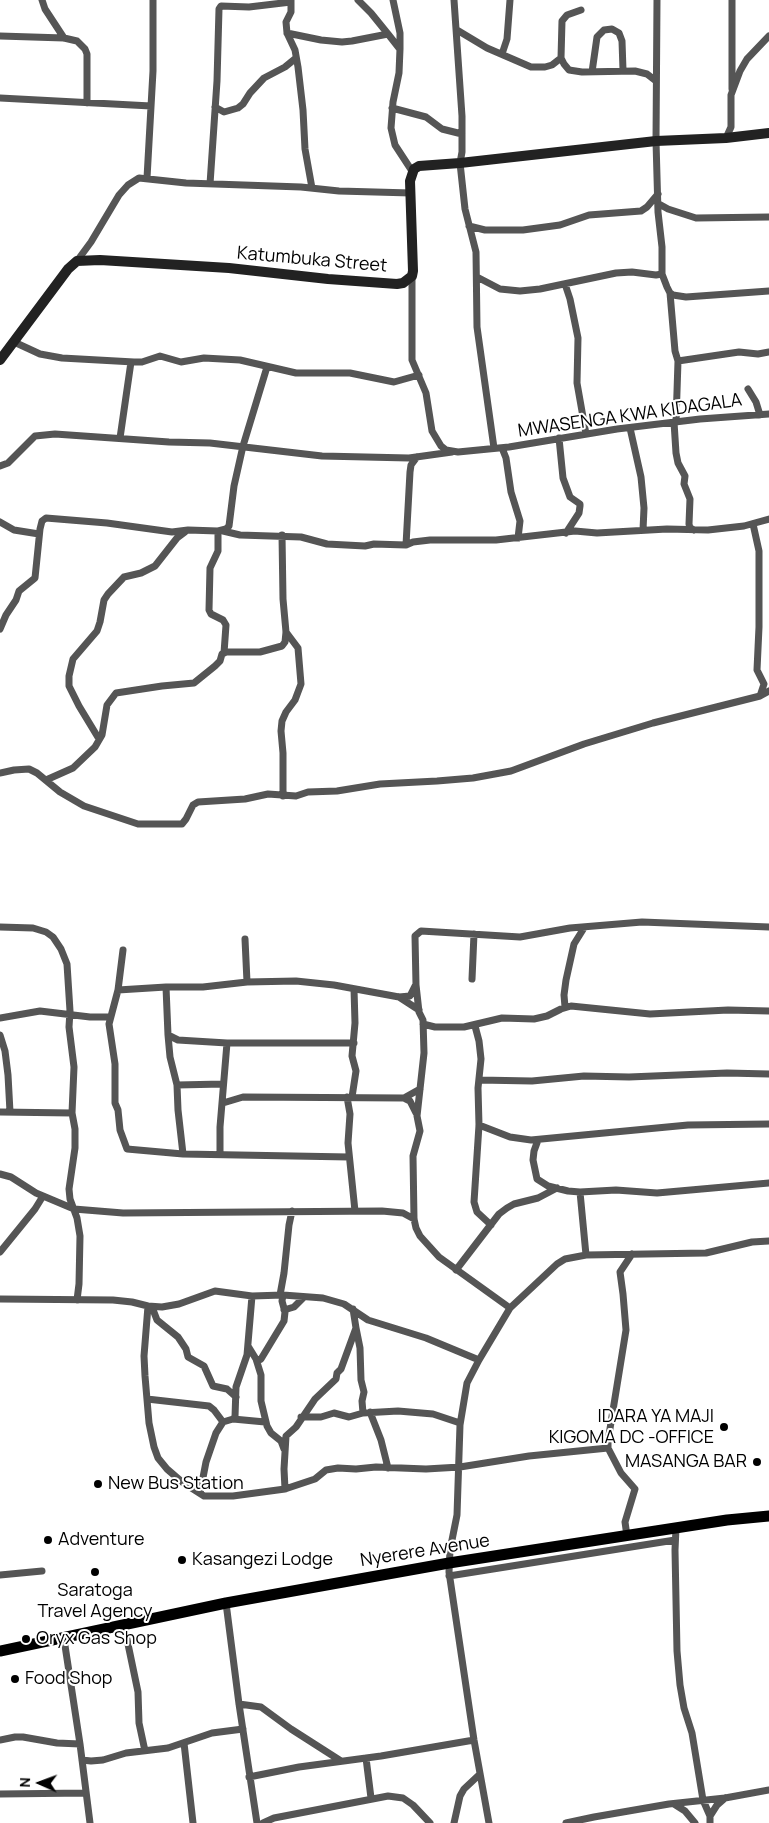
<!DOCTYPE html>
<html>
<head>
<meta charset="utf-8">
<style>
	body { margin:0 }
	#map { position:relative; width:769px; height:1823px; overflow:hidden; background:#fff; font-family:Manrope,sans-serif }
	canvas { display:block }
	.north { position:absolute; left:15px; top:1758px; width:50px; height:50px; -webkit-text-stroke:4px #fff; paint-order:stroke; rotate:272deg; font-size:14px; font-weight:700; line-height:20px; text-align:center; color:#000 }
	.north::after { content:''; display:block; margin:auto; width:18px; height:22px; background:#000; clip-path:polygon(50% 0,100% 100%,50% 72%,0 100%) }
</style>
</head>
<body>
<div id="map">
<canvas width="769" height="1823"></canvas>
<div class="north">N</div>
</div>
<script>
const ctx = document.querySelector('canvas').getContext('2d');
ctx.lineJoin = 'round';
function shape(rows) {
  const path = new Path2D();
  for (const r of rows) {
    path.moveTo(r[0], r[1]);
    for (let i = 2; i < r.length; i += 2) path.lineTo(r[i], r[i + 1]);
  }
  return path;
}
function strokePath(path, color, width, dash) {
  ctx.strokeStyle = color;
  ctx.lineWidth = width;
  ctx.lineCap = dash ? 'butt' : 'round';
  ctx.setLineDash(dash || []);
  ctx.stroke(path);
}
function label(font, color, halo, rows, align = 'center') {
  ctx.font = font + ' Manrope,sans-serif';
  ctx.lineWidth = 4;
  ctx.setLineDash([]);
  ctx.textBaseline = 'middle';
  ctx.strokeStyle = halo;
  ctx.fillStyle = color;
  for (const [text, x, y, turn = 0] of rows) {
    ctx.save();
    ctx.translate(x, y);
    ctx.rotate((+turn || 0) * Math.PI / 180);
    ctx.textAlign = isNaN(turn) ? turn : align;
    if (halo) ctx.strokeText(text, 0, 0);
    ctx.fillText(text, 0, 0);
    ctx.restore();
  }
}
strokePath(shape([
	[42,0,45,9,64,38],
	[291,0,291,12,286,22,287,33,295,50,298,67,303,110,305,149,312,188],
	[358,0,371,13,388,34],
	[393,0,400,33,400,49,399,73,393,102,391,128,395,145,412,171],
	[454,0,462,116,462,152,460,163,465,209,476,252,477,327,494,448],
	[657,0,656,141,658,212,662,247,662,274,667,287,670,293,673,295,686,297,769,291],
	[732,0,732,89],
	[581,10,567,15,562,21,561,58,564,64,569,70,582,72,635,71,647,74,656,81],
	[457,30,487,48,531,67,545,67,552,65,561,58],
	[287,33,321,40,342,42,352,41,388,34,399,48],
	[0,36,64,38,77,41,85,49,87,54,87,103],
	[502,54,507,39,510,0],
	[592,72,597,37,604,30,612,29,619,33,622,41,623,70],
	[0,98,151,106],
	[215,107,224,112,238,108,243,104,250,93,264,78,285,67,296,58],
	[392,108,426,117,442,129,462,134],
	[726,138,731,127,731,95,740,71,747,59,769,36],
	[147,178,153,71,153,0],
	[210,184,217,81,219,9,221,6,249,7,291,2],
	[659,204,668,209,696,218,769,217],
	[469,226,485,230,523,230,560,225,589,215,641,211,647,207,658,194],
	[77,261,91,242,119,195,128,185,139,178,186,183,301,187,339,191,411,193],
	[412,276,412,360,426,393,432,431,441,446,446,450,458,452,509,447,617,429,700,419,769,414],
	[477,277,500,289,520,291,540,289,616,273,632,272,656,275,662,274],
	[565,284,570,299,578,338,577,383,586,434],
	[670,293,675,351,678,361,676,422],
	[14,342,40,354,62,358,134,362,142,362,160,356,181,362,204,358,240,360,296,373,350,373,394,382,419,375],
	[678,361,739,352,758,354,769,352],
	[748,389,756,402,760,415],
	[674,422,676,453,678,463,685,476,684,484,690,499,689,524,690,528,694,530],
	[630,428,641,477,644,508,643,530],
	[120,438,131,362],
	[559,438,563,478,570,497,580,504,580,506,579,513,566,533],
	[502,448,506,458,511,492,520,521,518,538],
	[0,466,8,463,35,436,55,434,169,442,210,443,322,456,409,458,452,452],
	[0,522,14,530,39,534],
	[753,524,759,551,759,627,757,670,764,684,760,696],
	[218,531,218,551,210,568,209,610,211,614,223,620,226,625,224,653],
	[223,531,240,535,301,537,327,544,365,546,374,544,406,545,413,542,430,540,496,540,575,531,597,533,667,529,708,530,744,526,769,519],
	[406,545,410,472,411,465,417,457],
	[0,629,6,615,16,600,19,591,35,578,40,529,42,521,46,518,107,523,172,532,188,530,218,531,226,529,229,526,234,486,243,446,267,367],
	[99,739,79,706,69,686,69,676,73,659,97,631,100,622,104,600,108,594,124,577,141,573,155,566,177,538,185,532],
	[0,773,14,770,29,769,37,773,60,792,84,806,138,824,182,824,186,819,193,805,198,802,245,799,268,794,296,796,308,792,337,791,380,784,437,781,473,778,511,771,584,744,653,723,760,696,769,691],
	[46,780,73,768,95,747,102,735,107,705,116,693,162,686,194,683,215,666,220,661,222,654,226,652,260,652,282,646,285,642,286,632,283,599,282,535],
	[283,796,283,753,281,731,282,721,286,712,295,700,301,684,298,648,286,632],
	[0,927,33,928,46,932,53,937,61,949,67,964,70,1011,69,1027,74,1067,72,1113,75,1129,75,1148,69,1189,70,1199,77,1218,80,1236,79,1284,77,1300],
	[245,939,247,982],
	[123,950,118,990,109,1024,115,1064,115,1103,118,1110,120,1130,127,1149,183,1154,349,1157],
	[472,979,474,934],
	[166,987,168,1035,178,1040,227,1043,354,1043],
	[118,990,166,987,203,987,247,982,296,981,334,985,399,997,410,996,415,986],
	[399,997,419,1010],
	[565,1007,564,995,566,980,574,944,584,928],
	[0,1018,40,1011,90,1017,110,1017],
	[423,1024,435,1027,464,1027,502,1018,534,1019,547,1016,561,1009,571,1006,650,1014,728,1010,769,1011],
	[475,1026,479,1041,481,1059,478,1088,479,1125,474,1202,477,1212,491,1225],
	[0,1035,5,1051,8,1075,10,1112],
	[168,1035,170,1057,177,1085,178,1110,183,1154],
	[479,1080,532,1081,584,1076,629,1077,727,1073,769,1074],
	[177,1085,223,1084],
	[347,1097,350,1114,348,1143,355,1211],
	[352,1097,356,1071,352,1056,355,1023,354,989],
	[404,1098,420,1089],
	[223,1103,243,1097,404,1098,410,1101,416,1113],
	[0,1112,72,1113],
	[479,1125,510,1137,531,1140,688,1125,769,1124],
	[538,1140,534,1151,533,1160,537,1179,548,1186,568,1191,580,1192,616,1190,657,1193,769,1183],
	[220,1154,220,1127,227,1043],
	[0,1174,11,1177,36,1193,74,1209,123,1213,382,1211,403,1213,414,1219],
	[580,1192,586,1255],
	[0,1252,35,1209,43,1196],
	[456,1270,499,1214,507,1208,514,1204,538,1198,557,1188],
	[280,1295,284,1273,289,1225,292,1211],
	[0,1299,113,1300,132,1302,148,1306,162,1307,179,1304,215,1291,252,1296,283,1295,323,1298,344,1304,368,1320,426,1338,479,1360],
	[148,1306,144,1356,145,1376,149,1423,154,1447,158,1458,167,1469,182,1482,204,1496,233,1496,285,1489,315,1479,326,1470,338,1468,356,1469,376,1467,426,1469,460,1467,529,1456,608,1448],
	[152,1307,157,1320,178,1337,186,1349,188,1357,204,1366,213,1386,227,1389,236,1397],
	[510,1308,439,1257,420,1236,416,1228,414,1219,413,1156,420,1131,417,1116,424,1053,423,1020,419,1012,416,985,415,936,421,931,520,937,570,928,642,922,769,927],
	[284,1310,294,1307,304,1297],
	[356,1328,360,1348,361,1380,364,1392,362,1401,363,1413],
	[248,1346,256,1359,261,1375,261,1401,267,1426,271,1433,281,1441,284,1449],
	[257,1361,261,1359,284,1321,285,1312,282,1301,283,1295],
	[147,1399,209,1406,214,1410,223,1422],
	[370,1412,381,1440,388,1468],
	[301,1417,321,1417,334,1413,349,1417,363,1413,398,1411,433,1414,460,1423],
	[233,1419,265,1422],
	[285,1489,284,1469,286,1436,296,1427,315,1399,336,1379,337,1373,341,1369,356,1328,353,1309],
	[200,1493,206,1462,216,1433,223,1422,233,1419,235,1417,236,1387,247,1355,252,1296],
	[676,1528,675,1550,677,1651,680,1685,684,1708,692,1733,703,1800,710,1816,710,1823],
	[627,1536,625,1522,635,1489,621,1473,608,1448,608,1441,626,1330,623,1294,620,1272,632,1254],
	[0,1575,42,1571],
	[449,1576,675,1540],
	[226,1603,239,1704,257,1823],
	[124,1625,138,1692,139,1723,145,1751],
	[64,1639,80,1744,90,1823],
	[239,1704,261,1707,291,1729,341,1761],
	[0,1740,15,1737,23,1737,57,1743,80,1744],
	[184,1743,193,1823],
	[366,1758,371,1798],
	[82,1760,91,1761,103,1760,126,1753,168,1748,212,1733,243,1729],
	[249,1777,299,1767,381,1756,474,1740],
	[0,1794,86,1793],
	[674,1804,685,1811,695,1823],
	[710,1816,717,1805,725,1798],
	[263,1823,274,1818,388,1796,403,1798,413,1805,430,1823],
	[454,1823,460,1796,464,1789,480,1774],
	[489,1823,474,1740,449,1572,450,1550,457,1515,460,1425,467,1383,479,1360,510,1308,557,1264,565,1259,586,1255,706,1253,752,1242,769,1241],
	[566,1823,594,1817,669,1804,725,1798,769,1790]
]), '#555', 7);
strokePath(shape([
	[0,360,68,269,77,261,100,260,229,268,328,279,397,284,403,283,412,276,413,271,410,181,414,169,419,166,460,163,656,141,726,138,769,133]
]), '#222', 10);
strokePath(shape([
	[0,1651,226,1603,449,1563,727,1520,769,1516]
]), '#000', 11);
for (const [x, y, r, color] of [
	[724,1427,5,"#000"],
	[757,1462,5,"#000"],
	[98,1484,5,"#000"],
	[48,1540,5,"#000"],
	[182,1560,5,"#000"],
	[95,1572,5,"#000"],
	[26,1639,5,"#000"],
	[15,1679,5,"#000"]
]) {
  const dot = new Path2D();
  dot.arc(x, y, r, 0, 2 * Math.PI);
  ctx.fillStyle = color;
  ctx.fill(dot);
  strokePath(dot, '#fff', 2);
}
label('18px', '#000', '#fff', [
	["Katumbuka Street",312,260,5],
	["MWASENGA KWA KIDAGALA",630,416,-8],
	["Nyerere Avenue",425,1551,-9]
]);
label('18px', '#000', '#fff', [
	["IDARA YA MAJI",714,1417,"right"],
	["KIGOMA DC -OFFICE",714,1438,"right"],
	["MASANGA BAR",747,1462,"right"],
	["New Bus Station",108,1484],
	["Adventure",58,1540],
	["Kasangezi Lodge",192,1560],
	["Saratoga",95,1591,"center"],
	["Travel Agency",95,1612,"center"],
	["Oryx Gas Shop",36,1639],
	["Food Shop",25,1679]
], 'left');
</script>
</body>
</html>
